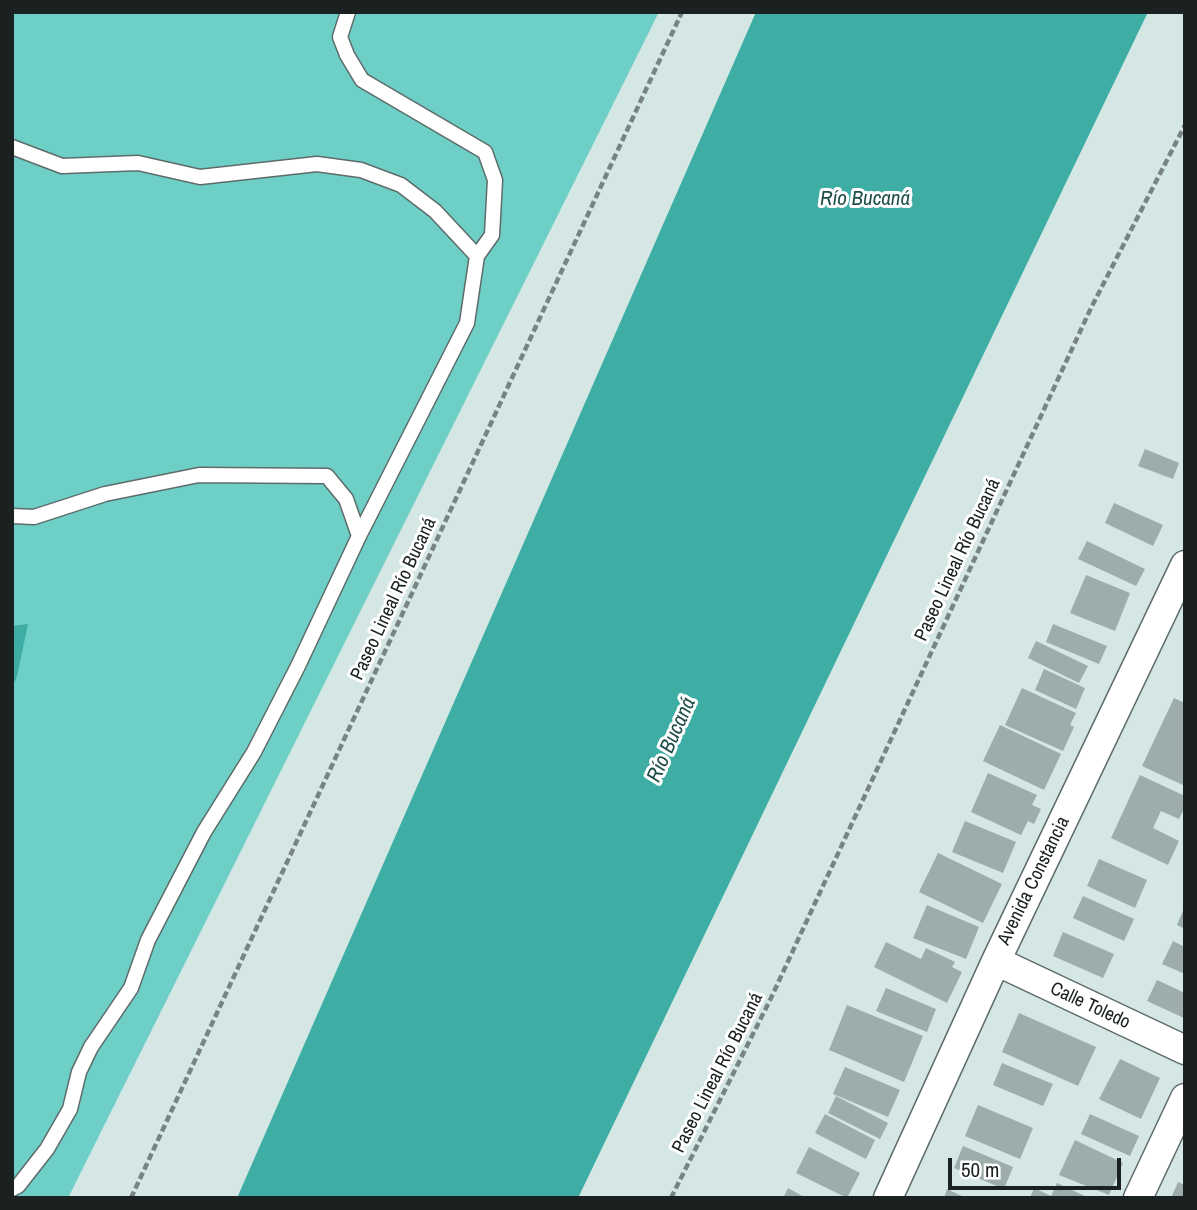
<!DOCTYPE html>
<html>
<head>
<meta charset="utf-8">
<style>
	body { margin:0 }
	#map { position:relative; width:1197px; height:1210px; overflow:hidden; background:#d5e7e5; font-family:"Archivo Narrow",sans-serif }
	canvas { display:block }
	.frame { position:absolute; inset:0; border:14px solid #1b2120; pointer-events:none }
	.scale { position:absolute; left:948px; top:1158px; width:173px; height:32px; box-sizing:border-box; border:4px solid #1b2120; border-top:0; padding-left:9px; font-size:21px; line-height:24px; white-space:nowrap; color:#1b2120; -webkit-text-stroke:5px #fff; paint-order:stroke }
</style>
</head>
<body>
<div id="map">
<canvas width="1197" height="1210"></canvas>
<div class="frame"></div>
<div class="scale">50 m</div>
</div>
<script>
const ctx = document.querySelector('canvas').getContext('2d');
ctx.lineJoin = 'round';
function fillPath(path, color) {
  ctx.fillStyle = color;
  ctx.fill(path, 'evenodd');
}
function shape(rows) {
  const path = new Path2D();
  for (const r of rows) {
    path.moveTo(r[0], r[1]);
    for (let i = 2; i < r.length; i += 2) path.lineTo(r[i], r[i + 1]);
  }
  return path;
}
function strokePath(path, color, width, dash) {
  ctx.strokeStyle = color;
  ctx.lineWidth = width;
  ctx.lineCap = dash ? 'butt' : 'round';
  ctx.setLineDash(dash || []);
  ctx.stroke(path);
}
function label(font, color, halo, rows, align = 'center') {
  ctx.font = font + ' "Archivo Narrow",sans-serif';
  ctx.lineWidth = 6;
  ctx.setLineDash([]);
  ctx.textBaseline = 'middle';
  ctx.strokeStyle = halo;
  ctx.fillStyle = color;
  for (const [text, x, y, turn = 0] of rows) {
    ctx.save();
    ctx.translate(x, y);
    ctx.rotate((+turn || 0) * Math.PI / 180);
    ctx.textAlign = isNaN(turn) ? turn : align;
    if (halo) ctx.strokeText(text, 0, 0);
    ctx.fillText(text, 0, 0);
    ctx.restore();
  }
}
fillPath(shape([
	[12,12,659,12,68,1198,12,1198]
]), '#6ecfc6');
fillPath(shape([
	[756,12,1148,12,578,1198,237,1198],
	[28,624,17,676,12,688,12,626]
]), '#3eaea5');
fillPath(shape([
	[1145,449,1179,463,1173,479,1138,466],
	[1114,503,1163,525,1153,546,1105,523],
	[1087,541,1145,569,1136,586,1078,559],
	[1086,575,1130,593,1115,631,1070,613],
	[1053,624,1107,646,1099,664,1046,642],
	[1036,641,1088,666,1079,683,1028,658],
	[1044,669,1085,688,1076,709,1035,690],
	[1022,688,1076,713,1070,725,1074,727,1063,751,1005,725],
	[1174,698,1185,703,1185,786,1142,766],
	[1000,725,1061,754,1044,790,983,761],
	[988,773,1037,795,1032,805,1041,809,1034,824,1028,821,1021,835,971,812],
	[1140,775,1185,796,1185,807,1179,819,1161,811,1153,828,1179,841,1168,865,1111,838],
	[965,821,1016,842,1003,873,952,852],
	[938,853,1002,884,983,923,919,892],
	[1099,859,1147,880,1135,908,1087,886],
	[1083,896,1134,919,1124,941,1073,918],
	[927,905,979,927,966,959,913,938],
	[1185,906,1185,929,1177,925],
	[1063,932,1114,954,1103,978,1053,956],
	[1173,941,1185,947,1185,974,1162,964],
	[886,942,921,959,926,948,955,962,952,967,962,972,947,1003,874,967],
	[1157,980,1185,993,1184,1018,1147,1001],
	[886,988,936,1009,927,1032,876,1011],
	[847,1005,923,1036,904,1082,829,1050],
	[1019,1013,1096,1047,1078,1086,1002,1052],
	[1120,1059,1160,1078,1141,1119,1099,1099],
	[1002,1063,1053,1084,1043,1106,993,1085],
	[845,1067,900,1090,888,1117,833,1094],
	[836,1096,888,1123,880,1139,828,1113],
	[978,1105,1033,1128,1020,1159,965,1136],
	[825,1114,875,1140,866,1159,815,1133],
	[1090,1114,1139,1136,1130,1156,1081,1134],
	[1075,1140,1123,1163,1109,1195,1059,1175],
	[963,1146,1013,1167,1004,1189,954,1168],
	[809,1147,860,1173,847,1198,796,1173],
	[1178,1182,1185,1185,1185,1198,1171,1198],
	[1057,1183,1089,1198,1030,1198,1034,1188,1051,1196],
	[788,1188,806,1198,783,1198],
	[947,1189,966,1198,944,1198]
]), '#9cadab');
const service = shape([
	[12,147,62,166,138,163,200,177,317,164,361,170,401,185,435,211,477,256,492,235,495,180,485,152,362,80,347,55,340,37,348,12],
	[12,516,34,517,105,494,199,475,327,476,346,499,359,536],
	[12,1189,18,1186,47,1149,70,1109,79,1072,91,1047,131,988,148,940,204,832,254,752,298,666,359,536,467,323,477,256]
]);
const minor = shape([
	[996,961,1185,1050],
	[888,1198,996,961,1185,565],
	[1138,1198,1185,1098]
]);
strokePath(service, '#5d6c6a', 17);
strokePath(minor, '#5d6c6a', 31);
strokePath(shape([
	[131,1198,682,12],
	[671,1198,771,998,1091,308,1185,125]
]), '#788482', 4.5, [7, 3.5]);
strokePath(service, '#fff', 14);
strokePath(minor, '#fff', 28);
label('19px', '#1b2120', '#fff', [
	["Paseo Lineal Río Bucaná",958,560,-65],
	["Paseo Lineal Río Bucaná",394,599,-65],
	["Avenida Constancia",1034,881,-64],
	["Calle Toledo",1090,1006,25],
	["Paseo Lineal Río Bucaná",718,1073,-63]
]);
label('italic 21px', '#204f4b', '#fff', [
	["Río Bucaná",865,199],
	["Río Bucaná",672,740,-66]
]);
</script>
</body>
</html>
